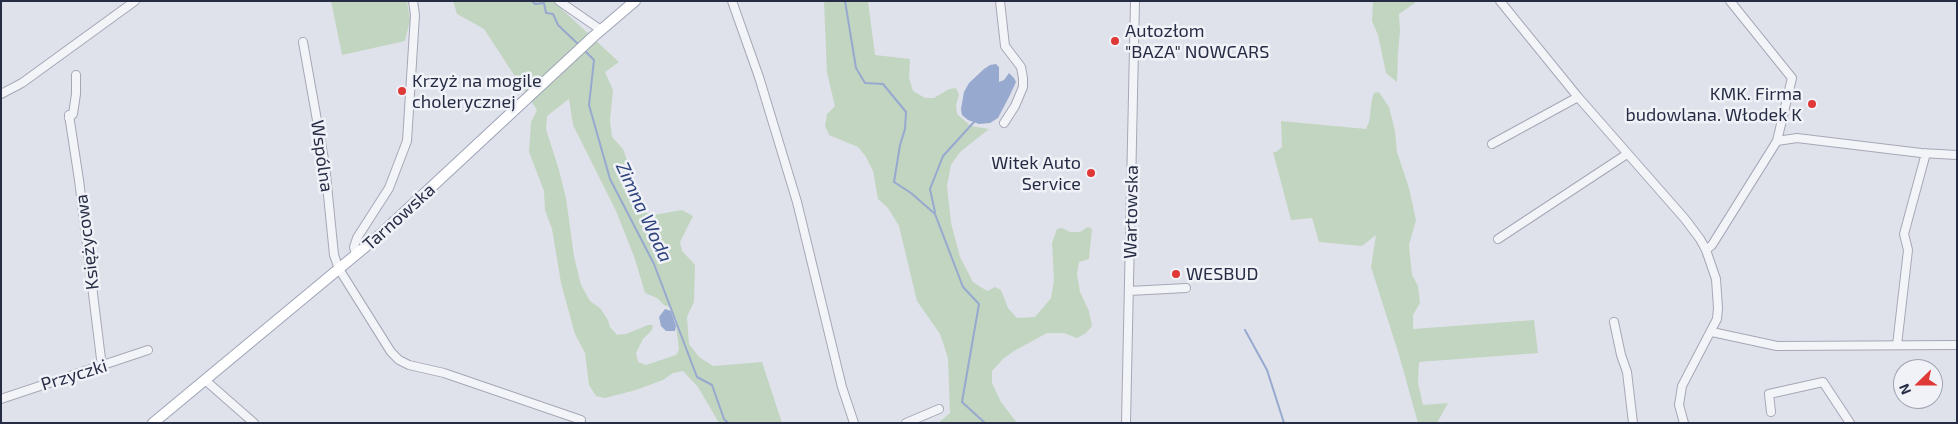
<!DOCTYPE html>
<html>
<head>
<meta charset="utf-8">
<style>
	body { margin:0 }
	#map { position:relative; width:1958px; height:424px; overflow:hidden; background:#e0e2eb; font-family:"Exo 2",sans-serif }
	canvas { display:block }
	.frame { position:absolute; inset:0; border:2px solid #262c44; pointer-events:none }
	.north { position:absolute; left:1893px; top:359px; width:50px; height:50px; box-sizing:border-box; background:#f0f2f8; border:1px solid #9fa3b0; border-radius:50%; rotate:248deg; font-size:14px; font-weight:700; line-height:20px; text-align:center; color:#262c44 }
	.north::after { content:''; display:block; margin:auto; width:18px; height:22px; background:#de3937; clip-path:polygon(50% 0,100% 100%,50% 72%,0 100%) }
</style>
</head>
<body>
<div id="map">
<canvas width="1958" height="424"></canvas>
<div class="frame"></div>
<div class="north">N</div>
</div>
<script>
const ctx = document.querySelector('canvas').getContext('2d');
ctx.lineJoin = 'round';
function fillPath(path, color) {
  ctx.fillStyle = color;
  ctx.fill(path, 'evenodd');
}
function shape(rows) {
  const path = new Path2D();
  for (const r of rows) {
    path.moveTo(r[0], r[1]);
    for (let i = 2; i < r.length; i += 2) path.lineTo(r[i], r[i + 1]);
  }
  return path;
}
function strokePath(path, color, width, dash) {
  ctx.strokeStyle = color;
  ctx.lineWidth = width;
  ctx.lineCap = dash ? 'butt' : 'round';
  ctx.setLineDash(dash || []);
  ctx.stroke(path);
}
function label(font, color, halo, rows, align = 'center') {
  ctx.font = font + ' "Exo 2",sans-serif';
  ctx.lineWidth = 5;
  ctx.setLineDash([]);
  ctx.textBaseline = 'middle';
  ctx.strokeStyle = halo;
  ctx.fillStyle = color;
  for (const [text, x, y, turn = 0] of rows) {
    ctx.save();
    ctx.translate(x, y);
    ctx.rotate((+turn || 0) * Math.PI / 180);
    ctx.textAlign = isNaN(turn) ? turn : align;
    if (halo) ctx.strokeText(text, 0, 0);
    ctx.fillText(text, 0, 0);
    ctx.restore();
  }
}
fillPath(shape([
	[331,1,407,1,410,20,405,41,342,55],
	[453,1,553,1,619,62,605,72,613,90,610,120,612,137,623,149,628,163,629,186,642,211,653,215,682,210,693,216,680,242,682,251,695,265,694,302,687,317,689,344,699,357,713,366,762,362,782,423,719,423,698,387,683,371,673,373,663,380,636,390,605,398,596,396,589,385,585,353,575,334,561,283,552,229,545,210,544,191,529,152,531,122,537,110,484,29,457,14],
	[569,99,573,125,616,211,635,259,645,293,657,298,664,305,670,307,675,317,679,350,676,355,646,365,638,362,636,353,643,339,652,330,653,325,648,325,626,334,617,335,610,327,608,320,600,308,590,301,581,285,574,256,566,198,559,170,546,129,547,116],
	[824,1,868,1,875,55,910,59,909,78,913,91,925,98,934,98,949,89,956,88,959,95,956,105,957,114,971,126,989,129,960,152,951,165,947,186,951,223,960,257,973,282,987,291,995,287,1001,290,1008,308,1017,318,1035,317,1051,298,1054,281,1052,243,1057,229,1062,228,1070,232,1080,232,1088,227,1092,229,1089,259,1079,262,1077,274,1080,292,1089,311,1092,326,1086,333,1077,338,1064,333,1047,333,1014,351,1003,359,992,371,992,383,1001,402,1017,423,938,423,950,413,948,358,940,334,917,301,899,226,888,208,878,199,873,171,866,157,858,147,829,135,825,126,827,114,835,106,827,73],
	[1373,1,1415,1,1415,3,1399,14,1400,31,1398,53,1397,82,1386,73,1378,35,1372,21],
	[1379,92,1389,107,1395,131,1397,152,1409,188,1416,220,1409,245,1412,275,1418,286,1420,303,1413,315,1413,329,1534,320,1538,353,1419,362,1418,383,1423,405,1448,403,1437,423,1418,423,1399,355,1371,267,1376,235,1362,246,1319,242,1312,218,1291,220,1273,152,1276,152,1282,147,1281,121,1366,129,1369,122,1372,99,1374,93]
]), '#c2d5c0');
fillPath(shape([
	[996,64,999,67,999,82,1004,80,1009,73,1014,78,1016,82,1010,95,998,118,990,123,979,124,968,120,962,115,961,109,964,92,969,83,984,69,990,65],
	[665,309,671,311,676,326,675,331,666,331,661,326,659,317]
]), '#97a9cf');
strokePath(shape([
	[532,1,535,4,544,3,546,13,553,14,558,25,578,44],
	[845,1,856,68,865,83,883,84,906,112,905,129,900,145,894,182,911,193,935,214,963,287,979,304,962,402,985,423],
	[583,49,594,60,589,105,610,179,654,264,697,377,712,385,724,419,728,423],
	[935,212,930,189,943,156,974,122],
	[1245,330,1267,370,1284,423]
]), '#97a9cf', 2);
const minor = shape([
	[559,1,601,30],
	[732,1,759,77,797,202,842,387,854,423],
	[1000,1,1005,46,1021,67,1023,78,1023,87,1015,106,1004,123],
	[1500,1,1578,97,1685,219,1700,239,1706,250,1716,279,1718,308,1717,319,1682,386,1679,405,1684,423],
	[303,42,325,165,334,255,339,269,391,352,399,360,409,365,444,373,581,420],
	[1,94,22,83,135,1],
	[69,115,79,180,102,367],
	[69,118,73,114,76,94,76,75],
	[1777,141,1797,138,1921,153,1957,155],
	[1492,144,1578,97],
	[1498,239,1627,154],
	[1706,250,1712,245,1777,141,1792,78,1730,1],
	[356,255,354,247,357,238,389,188,407,141,415,15,413,1],
	[1129,291,1186,288],
	[1614,322,1621,355,1627,372,1633,423],
	[1712,332,1777,346,1957,345],
	[1897,345,1908,250,1904,234,1926,153],
	[205,380,254,423],
	[1,399,148,350],
	[1771,412,1769,394,1823,382,1850,423],
	[906,423,939,409],
	[1126,423,1135,1]
]);
const major = shape([
	[153,423,382,233,594,36,635,1]
]);
strokePath(minor, '#a4a8b6', 10);
strokePath(major, '#9ea4b8', 12);
strokePath(minor, '#f3f4f8', 8);
strokePath(major, '#fff', 10);
for (const [x, y, r, color] of [
	[1115,41,5,"#de3937"],
	[402,91,5,"#de3937"],
	[1812,104,5,"#de3937"],
	[1091,173,5,"#de3937"],
	[1176,274,5,"#de3937"]
]) {
  const dot = new Path2D();
  dot.arc(x, y, r, 0, 2 * Math.PI);
  ctx.fillStyle = color;
  ctx.fill(dot);
  strokePath(dot, '#f0f2f8', 2);
}
label('18px', '#262c44', '#f0f2f8', [
	["Autozłom",1125,31],
	["\"BAZA\" NOWCARS",1125,52],
	["Krzyż na mogile",412,81],
	["cholerycznej",412,102],
	["KMK. Firma",1802,94,"right"],
	["budowlana. Włodek K",1802,115,"right"],
	["Witek Auto",1081,163,"right"],
	["Service",1081,184,"right"],
	["WESBUD",1186,274]
], 'left');
label('18px', '#262c44', '#f0f2f8', [
	["Wspólna",322,156,82],
	["Wartowska",1131,212,-89],
	["Tarnowska",399,217,-42],
	["Księżycowa",87,242,-97],
	["Przyczki",74,375,-17]
]);
label('italic 19px', '#2c437d', '#f0f2f8', [
	["Zimna Woda",644,212,65]
]);
</script>
</body>
</html>
